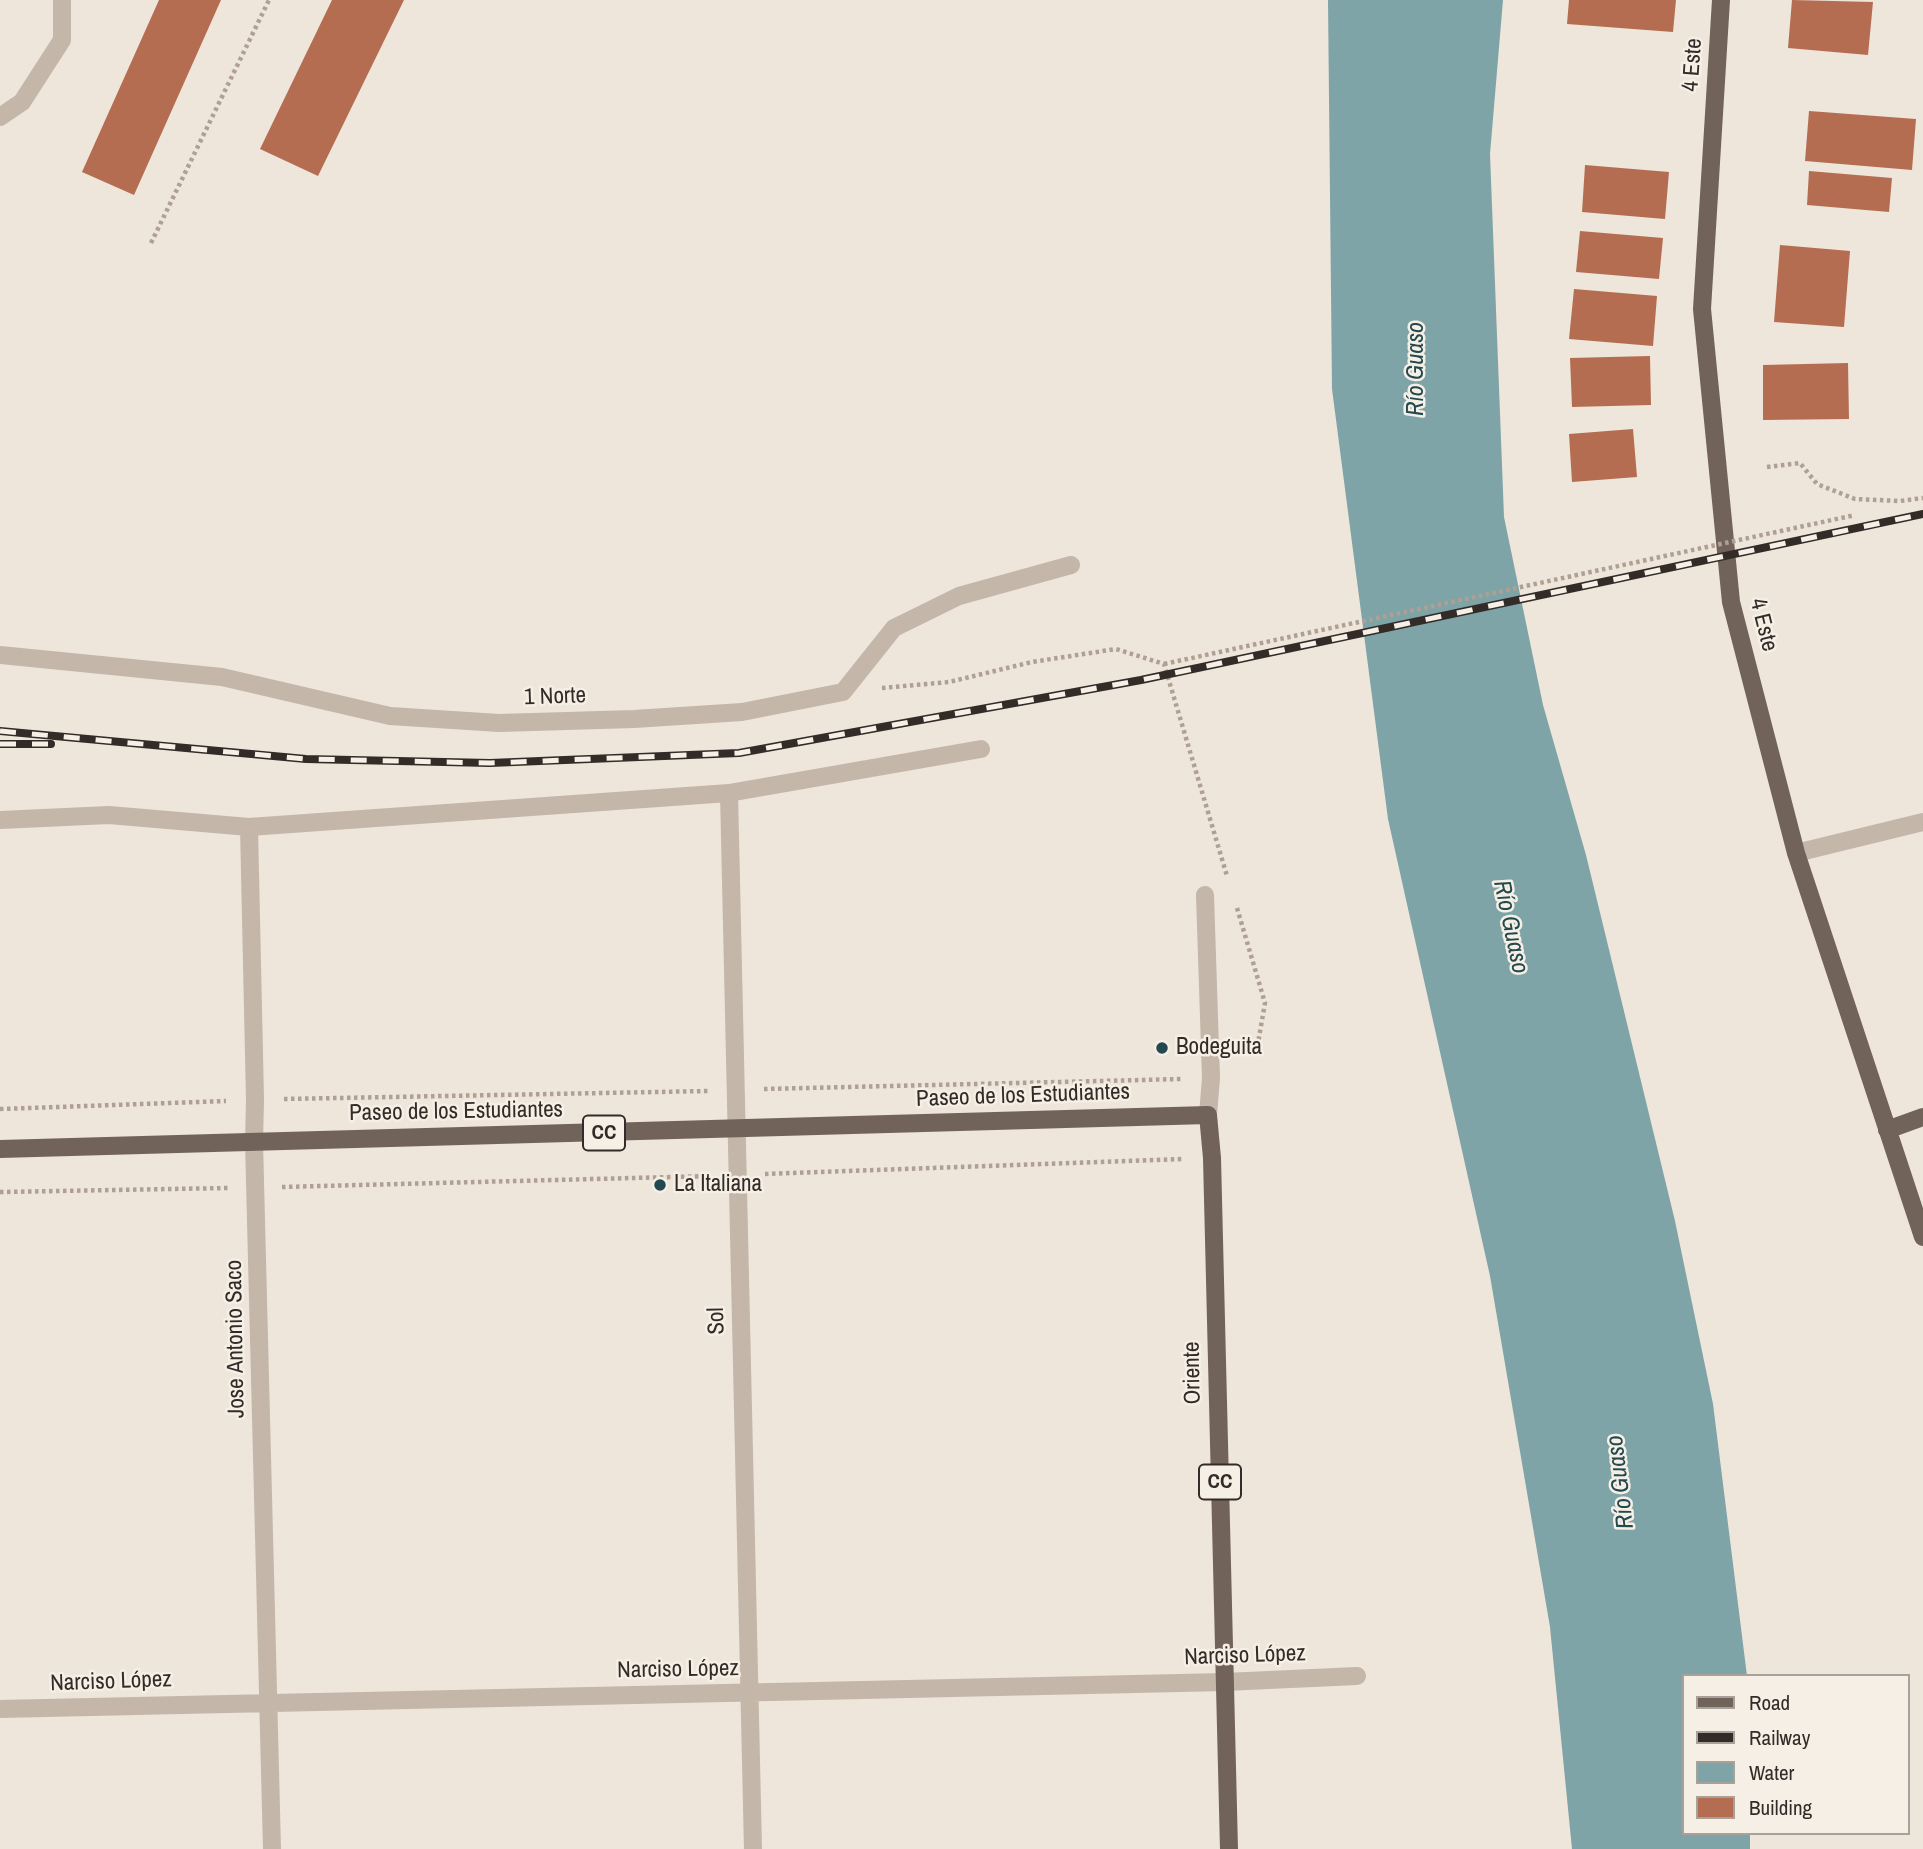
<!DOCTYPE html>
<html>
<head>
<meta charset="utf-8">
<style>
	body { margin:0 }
	#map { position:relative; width:1923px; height:1849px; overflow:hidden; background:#eee5db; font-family:"Archivo Narrow",sans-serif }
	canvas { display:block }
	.legend { position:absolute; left:1682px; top:1674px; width:228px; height:161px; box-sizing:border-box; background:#f6efe6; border:2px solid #a8a19a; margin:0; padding:9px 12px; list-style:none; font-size:21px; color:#322b27 }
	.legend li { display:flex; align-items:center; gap:14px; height:35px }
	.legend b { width:35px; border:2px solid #a8a19a }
</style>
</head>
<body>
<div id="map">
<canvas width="1923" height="1849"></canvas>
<ul class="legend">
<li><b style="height:9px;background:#72635a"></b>Road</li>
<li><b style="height:9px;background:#322b27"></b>Railway</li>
<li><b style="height:19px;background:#7ea4a7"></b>Water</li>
<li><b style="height:19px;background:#b56d51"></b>Building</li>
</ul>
</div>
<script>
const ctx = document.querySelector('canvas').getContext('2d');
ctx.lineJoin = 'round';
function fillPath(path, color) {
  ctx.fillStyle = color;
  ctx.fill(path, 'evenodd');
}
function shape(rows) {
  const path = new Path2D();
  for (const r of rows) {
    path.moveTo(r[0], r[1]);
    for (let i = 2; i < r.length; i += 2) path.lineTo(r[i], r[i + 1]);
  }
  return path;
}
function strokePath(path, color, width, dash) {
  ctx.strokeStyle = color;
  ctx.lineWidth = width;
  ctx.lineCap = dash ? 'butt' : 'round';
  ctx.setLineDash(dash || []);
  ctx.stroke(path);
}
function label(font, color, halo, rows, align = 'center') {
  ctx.font = font + ' "Archivo Narrow",sans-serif';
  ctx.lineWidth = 5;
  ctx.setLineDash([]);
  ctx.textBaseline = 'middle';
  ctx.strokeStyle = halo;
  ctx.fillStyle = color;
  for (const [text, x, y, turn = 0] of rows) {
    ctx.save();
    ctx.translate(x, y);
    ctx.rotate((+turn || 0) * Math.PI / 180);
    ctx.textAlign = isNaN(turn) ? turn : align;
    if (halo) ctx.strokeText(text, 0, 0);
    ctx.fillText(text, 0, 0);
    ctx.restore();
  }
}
fillPath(shape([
	[1328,0,1503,0,1490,154,1504,517,1543,705,1586,855,1675,1221,1713,1404,1747,1676,1683,1676,1683,1833,1750,1833,1750,1849,1572,1849,1550,1627,1490,1276,1388,819,1332,389]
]), '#7ea4a7');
fillPath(shape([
	[159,0,221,0,134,195,82,172],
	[332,0,404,0,318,176,260,149],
	[1569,0,1676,0,1673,32,1567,24],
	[1792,0,1873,2,1868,55,1788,48],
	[1809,111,1916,119,1912,170,1805,161],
	[1585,165,1669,172,1665,219,1582,212],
	[1809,171,1892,178,1889,212,1807,205],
	[1580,231,1663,238,1659,279,1576,272],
	[1780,245,1850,251,1844,327,1774,322],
	[1574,289,1657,296,1653,346,1569,339],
	[1650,356,1651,405,1572,407,1570,358],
	[1848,363,1849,419,1763,420,1763,365],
	[1633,429,1637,477,1572,482,1569,434]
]), '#b56d51');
strokePath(shape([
	[151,243,269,0],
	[1767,467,1800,463,1817,484,1855,499,1900,501,1923,498],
	[882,688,949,682,1032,662,1116,649,1164,664,1227,876],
	[1237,908,1265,1003,1258,1043,1239,1050],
	[764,1089,1182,1079],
	[284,1099,709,1091],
	[0,1109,226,1101],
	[765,1174,1183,1159],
	[282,1187,711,1176],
	[0,1192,228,1188]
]), '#afa093', 4.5, [3.5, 3.5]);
strokePath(shape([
	[0,117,22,102,62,40,62,0],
	[0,655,222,677,390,716,499,723,634,719,742,712,843,692,894,628,959,596,1071,565],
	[729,793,753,1849],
	[0,820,109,815,249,827,729,793,981,749],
	[249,827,255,1100,254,1142,272,1849],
	[1796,853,1923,822],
	[1205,895,1211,1078,1208,1115],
	[0,1709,1225,1682,1357,1676]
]), '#c4b6a9', 18);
strokePath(shape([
	[1721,0,1702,309,1731,602,1796,853,1923,1237],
	[1887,1130,1923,1117],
	[0,1149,1208,1115,1212,1158,1229,1849]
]), '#72635a', 18);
const rail = shape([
	[0,731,306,759,490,763,739,753,1141,680,1923,514],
	[0,744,51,744]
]);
strokePath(rail, '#322b27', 8);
strokePath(rail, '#f6efe6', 5, [16]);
strokePath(shape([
	[1164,664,1855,515]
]), '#afa093', 4.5, [3.5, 3.5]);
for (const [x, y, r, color] of [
	[1162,1048,7,"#23494e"],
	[660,1185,7,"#23494e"]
]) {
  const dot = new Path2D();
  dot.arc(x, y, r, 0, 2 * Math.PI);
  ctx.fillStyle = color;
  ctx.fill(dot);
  strokePath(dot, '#f6efe6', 2.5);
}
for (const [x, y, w] of [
	[604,1133,42],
	[1220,1482,42]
]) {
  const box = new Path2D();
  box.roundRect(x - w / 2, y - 17.5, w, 35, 5);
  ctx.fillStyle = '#f6efe6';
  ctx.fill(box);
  strokePath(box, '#322b27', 2);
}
label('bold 21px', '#322b27', null, [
	["CC",604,1133],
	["CC",1220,1482]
]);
label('23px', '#322b27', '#f6efe6', [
	["4 Este",1693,65,-86],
	["4 Este",1763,625,76],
	["1 Norte",555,697,-2],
	["Paseo de los Estudiantes",1023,1096,-2],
	["Paseo de los Estudiantes",456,1112,-1],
	["Sol",717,1321,-91],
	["Jose Antonio Saco",236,1339,-91],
	["Oriente",1193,1373,-91],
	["Narciso López",1245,1656,-2],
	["Narciso López",678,1670,-1],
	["Narciso López",111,1682,-2]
]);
label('23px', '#322b27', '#f6efe6', [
	["Bodeguita",1176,1048],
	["La Italiana",674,1185]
], 'left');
label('italic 24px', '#23494e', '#f6efe6', [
	["Río Guaso",1417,369,-90],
	["Río Guaso",1510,927,78],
	["Río Guaso",1621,1482,-97]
]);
</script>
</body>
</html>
